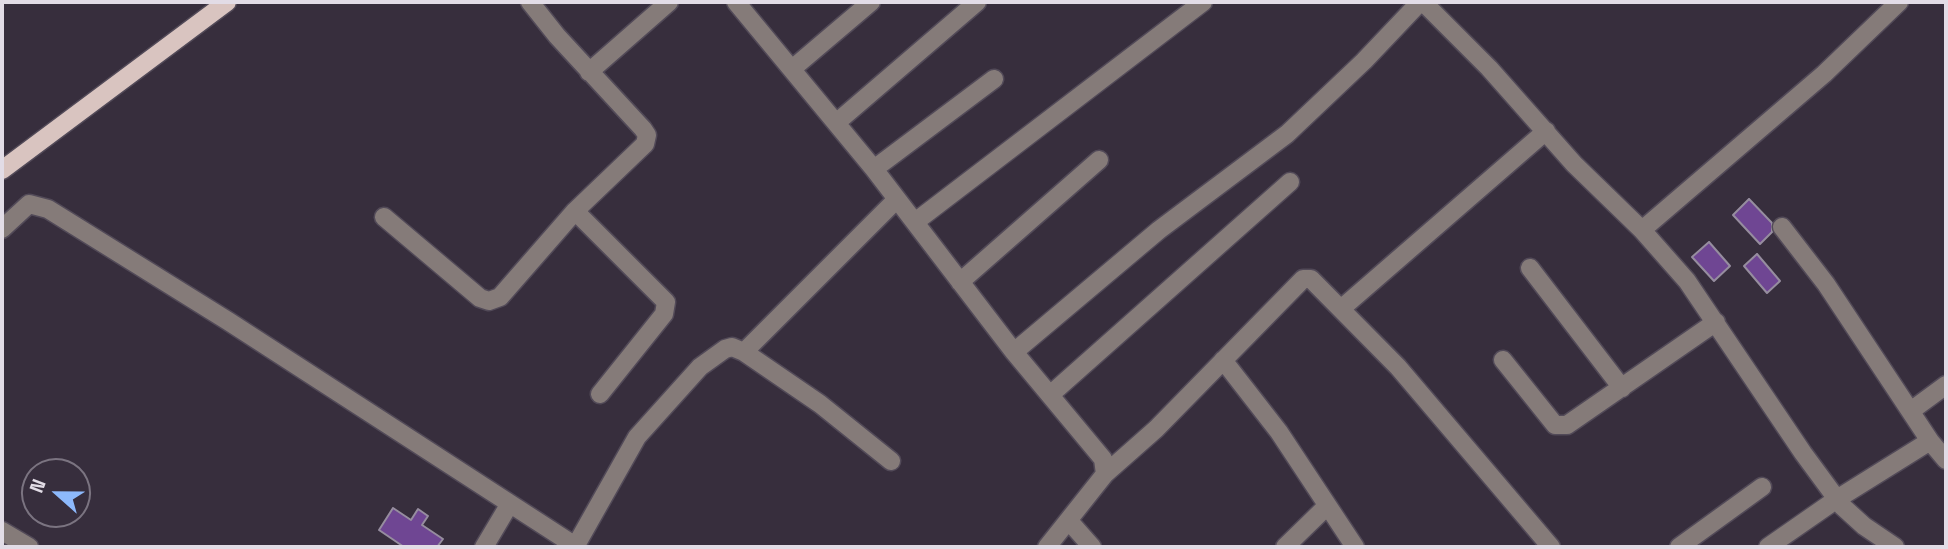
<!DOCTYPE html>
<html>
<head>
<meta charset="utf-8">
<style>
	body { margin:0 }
	#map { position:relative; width:1948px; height:549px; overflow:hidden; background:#372e3d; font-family:"Space Grotesk",sans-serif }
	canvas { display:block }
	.frame { position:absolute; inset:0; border:4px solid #e2dce6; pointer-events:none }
	.north { position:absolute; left:21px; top:458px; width:70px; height:70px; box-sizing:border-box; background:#372e3d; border:2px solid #7b7481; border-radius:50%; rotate:291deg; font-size:19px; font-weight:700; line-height:28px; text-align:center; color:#e2dce6 }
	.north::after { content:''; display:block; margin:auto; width:24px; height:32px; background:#8db9fc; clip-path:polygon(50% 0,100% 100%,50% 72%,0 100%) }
</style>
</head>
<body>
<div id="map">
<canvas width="1948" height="549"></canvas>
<div class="frame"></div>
<div class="north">N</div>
</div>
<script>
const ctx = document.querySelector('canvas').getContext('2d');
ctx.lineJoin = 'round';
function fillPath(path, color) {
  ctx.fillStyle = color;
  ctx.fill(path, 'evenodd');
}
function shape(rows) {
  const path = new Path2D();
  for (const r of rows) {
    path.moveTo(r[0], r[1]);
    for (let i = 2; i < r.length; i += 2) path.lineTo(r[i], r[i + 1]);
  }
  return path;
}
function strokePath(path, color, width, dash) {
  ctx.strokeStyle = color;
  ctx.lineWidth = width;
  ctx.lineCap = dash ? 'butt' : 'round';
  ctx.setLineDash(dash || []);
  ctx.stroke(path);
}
const building = shape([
	[1749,199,1772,223,1772,232,1760,244,1733,215,1749,199],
	[1709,242,1730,266,1714,281,1692,257,1709,242],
	[1757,254,1780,281,1767,293,1744,266,1757,254],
	[393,508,411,520,418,509,428,516,422,525,443,539,437,547,404,547,379,530,393,508]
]);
fillPath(building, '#6f4693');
strokePath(building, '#968d9f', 2);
const minor = shape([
	[736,2,874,169,1014,352,1103,459,1105,474,1047,547],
	[1423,2,1489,68,1574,164,1642,230,1687,281,1803,453,1842,506,1864,526,1895,547],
	[792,69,871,2],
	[589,72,669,2],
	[836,123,977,2],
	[874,169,994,79],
	[575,211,666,302,664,314,600,394],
	[384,217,480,298,489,301,500,297,575,211,645,144,647,135,643,129,557,36,530,2],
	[915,222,1203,2],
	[1782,227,1826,284,1930,441,1946,460],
	[2,229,29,204,48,209,228,321,577,547],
	[1642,230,1824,74,1899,2],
	[1530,268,1622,388],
	[960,282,1099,160],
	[1342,308,1546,131],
	[744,352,897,199],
	[1014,352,1159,230,1287,134,1364,61,1420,2],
	[1223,360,1279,432,1355,547],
	[1503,360,1555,425,1567,425,1716,322],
	[1050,395,1290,182],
	[1912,410,1946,385],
	[1105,474,1156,429,1303,279,1311,279,1398,367,1551,547],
	[1069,521,1092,547],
	[2,531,29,547],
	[484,547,509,505],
	[575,547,637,437,700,367,725,349,732,347,744,352,820,404,891,461],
	[1285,547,1327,506],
	[1679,547,1762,487],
	[1768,547,1837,499,1930,441]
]);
const major = shape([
	[2,170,227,2]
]);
strokePath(minor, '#524a58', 21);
strokePath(major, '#524a58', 21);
strokePath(minor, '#857b79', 18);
strokePath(major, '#d9c4c0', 18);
</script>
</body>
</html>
